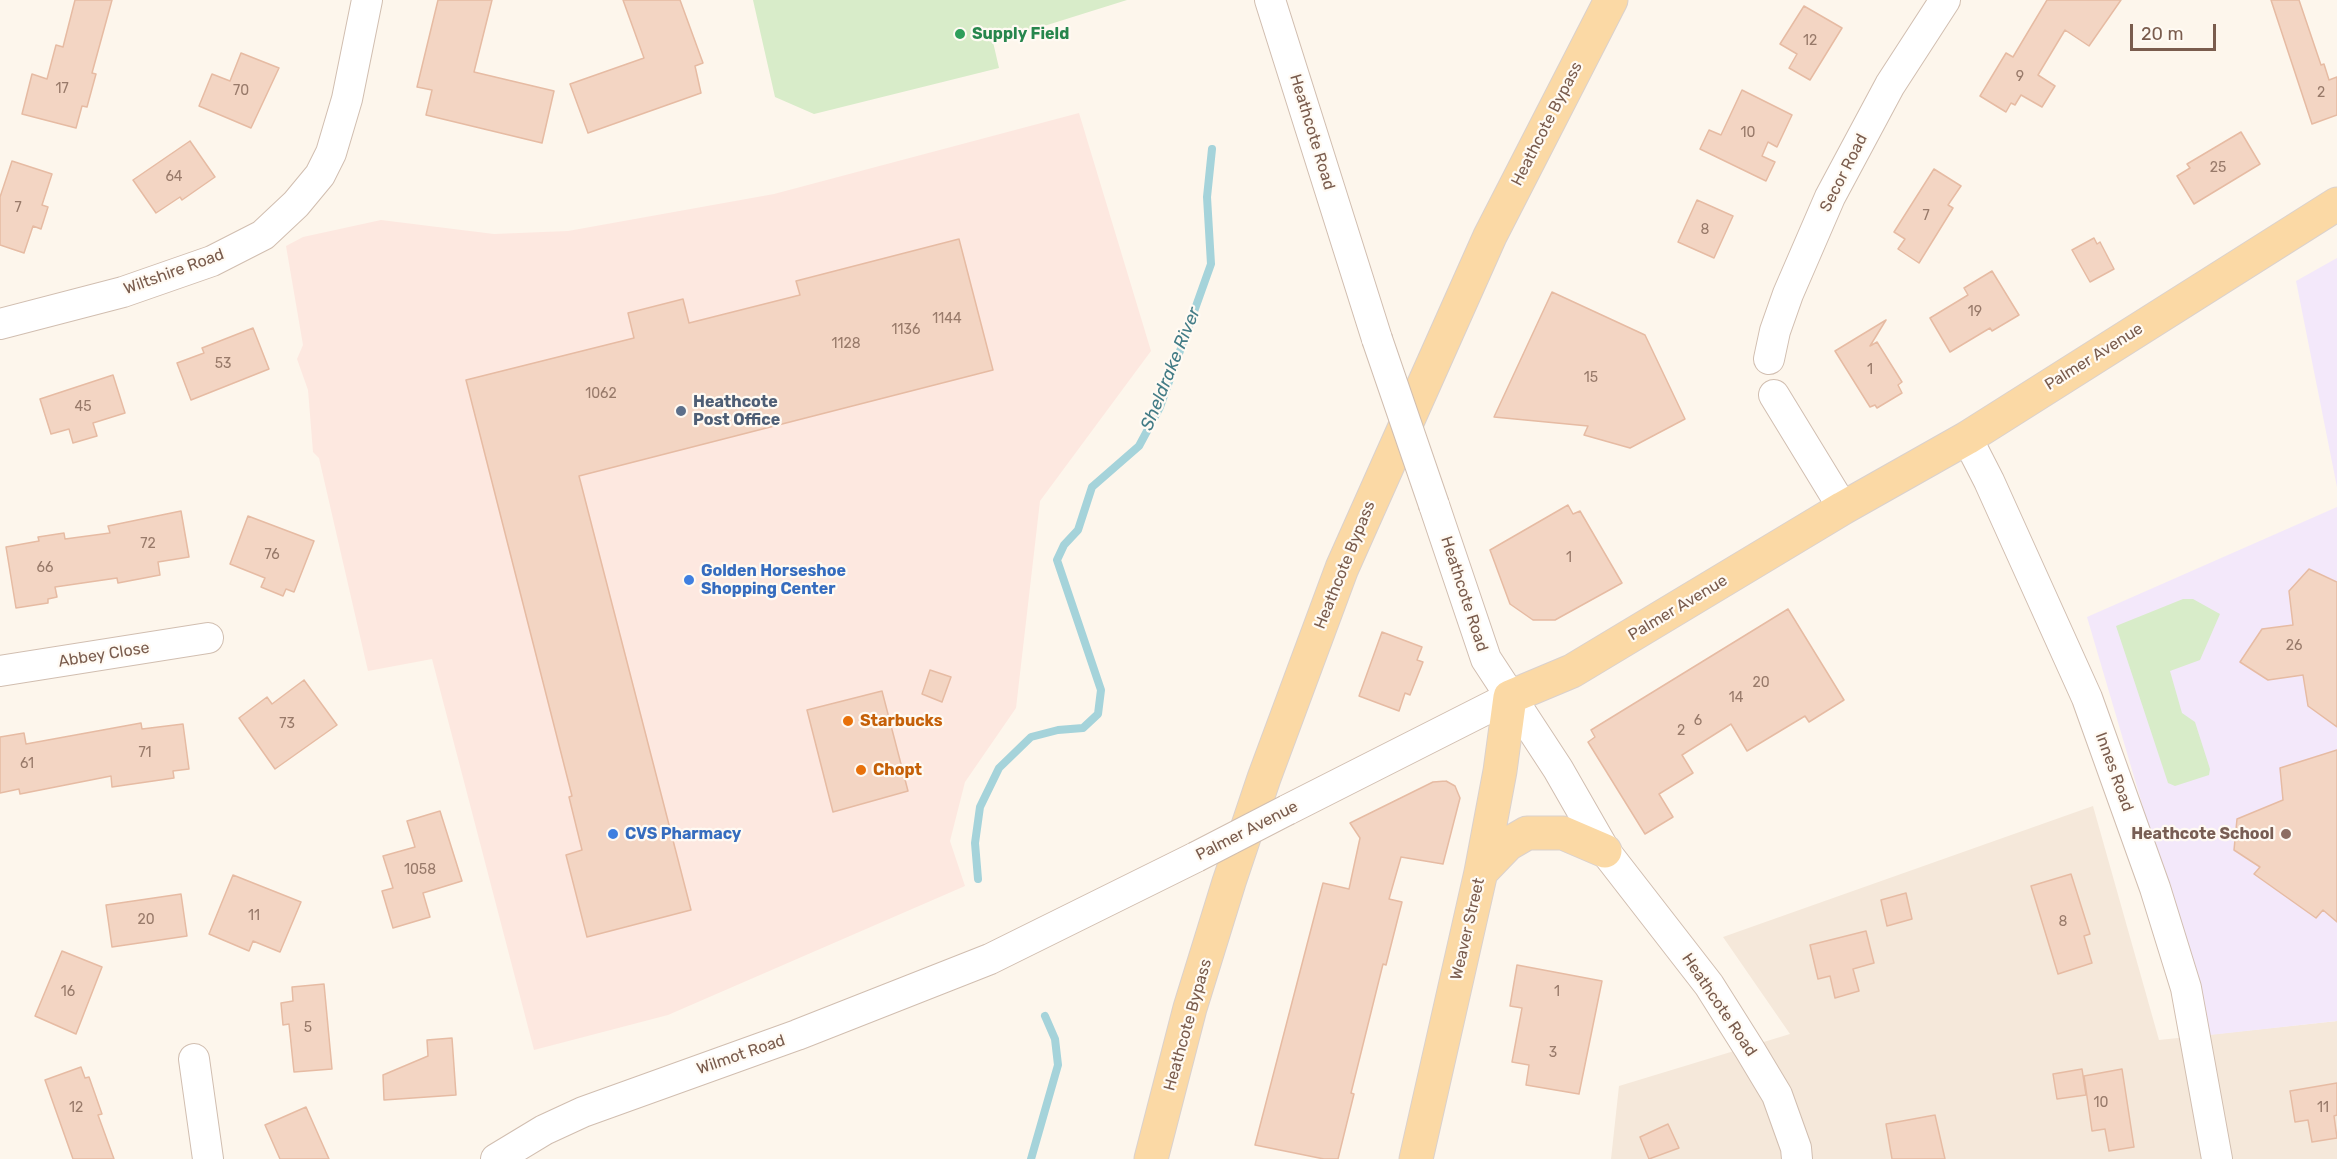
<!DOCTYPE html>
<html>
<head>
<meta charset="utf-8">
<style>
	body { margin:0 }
	#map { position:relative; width:2337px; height:1159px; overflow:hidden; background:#fdf6ec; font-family:Rubik,sans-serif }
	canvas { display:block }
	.scale { position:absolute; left:2130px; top:24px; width:86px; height:27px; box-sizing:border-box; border:3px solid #7a5c4d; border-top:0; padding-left:8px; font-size:18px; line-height:21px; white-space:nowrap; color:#7a5c4d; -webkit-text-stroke:4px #fffaf3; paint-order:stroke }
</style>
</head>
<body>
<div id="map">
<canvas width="2337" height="1159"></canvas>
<div class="scale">20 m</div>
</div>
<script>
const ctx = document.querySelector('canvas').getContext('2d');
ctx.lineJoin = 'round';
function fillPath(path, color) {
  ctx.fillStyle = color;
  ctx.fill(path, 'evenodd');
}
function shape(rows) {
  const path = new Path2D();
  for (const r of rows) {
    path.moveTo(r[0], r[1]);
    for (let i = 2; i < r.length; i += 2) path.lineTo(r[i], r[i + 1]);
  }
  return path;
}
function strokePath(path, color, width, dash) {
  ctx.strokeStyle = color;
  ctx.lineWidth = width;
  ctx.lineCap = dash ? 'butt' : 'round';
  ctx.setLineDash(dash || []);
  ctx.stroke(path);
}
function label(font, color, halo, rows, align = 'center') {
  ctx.font = font + ' Rubik,sans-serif';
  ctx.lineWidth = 4.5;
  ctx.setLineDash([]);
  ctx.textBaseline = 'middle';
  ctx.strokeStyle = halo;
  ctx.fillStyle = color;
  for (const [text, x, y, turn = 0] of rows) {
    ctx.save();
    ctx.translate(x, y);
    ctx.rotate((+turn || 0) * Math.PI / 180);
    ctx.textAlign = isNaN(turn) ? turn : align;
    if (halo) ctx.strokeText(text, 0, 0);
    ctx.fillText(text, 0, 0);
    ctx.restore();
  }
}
fillPath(shape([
	[2093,806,2159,1040,2337,1021,2337,1159,1611,1159,1619,1086,1790,1034,1723,937]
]), '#f5e8da');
fillPath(shape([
	[1079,113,1151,351,1040,501,1016,708,965,782,950,841,965,886,668,1015,534,1050,432,659,368,671,319,458,313,452,308,390,297,359,303,345,286,246,303,237,381,220,494,234,568,231,774,194]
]), '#fde8e0');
fillPath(shape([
	[2337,258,2337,487,2296,281],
	[2337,507,2337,1021,2210,1035,2087,617]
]), '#f3e8fa');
fillPath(shape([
	[753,0,1127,0,993,42,999,68,814,114,775,97],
	[2183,599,2193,599,2220,614,2200,660,2170,671,2182,713,2195,722,2210,769,2209,775,2175,786,2168,783,2116,626]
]), '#d8ecc9');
strokePath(shape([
	[978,879,975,843,980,807,999,768,1031,737,1058,730,1083,728,1098,714,1101,690,1057,560,1064,545,1078,530,1092,487,1139,446,1160,407,1211,264,1207,197,1212,149],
	[1031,1159,1058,1065,1055,1039,1045,1016]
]), '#a5d3da', 8);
const building = shape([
	[75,0,112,0,92,73,96,74,87,107,82,106,76,128,22,114,32,74,47,79,56,45,63,47,75,0],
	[438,0,492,0,474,72,554,91,542,143,426,115,432,90,417,87,438,0],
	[623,0,680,0,703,63,695,66,701,93,588,133,570,84,644,58,623,0],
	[2047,0,2121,0,2089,46,2065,30,2038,75,2055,86,2042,107,2021,95,2015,105,2011,103,2006,112,1980,96,2006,53,2013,57,2047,0],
	[2271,0,2299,0,2321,65,2324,64,2329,80,2337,77,2337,115,2312,124,2271,0],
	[1804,6,1842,28,1810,80,1789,68,1797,54,1780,44,1804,6],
	[241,53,279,68,251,128,199,106,212,74,230,81,241,53],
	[1742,90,1792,115,1777,147,1768,142,1762,156,1775,162,1766,181,1700,149,1709,130,1721,135,1742,90],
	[2241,132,2260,164,2194,204,2177,176,2190,168,2187,164,2241,132],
	[190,141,215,177,182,200,180,197,156,213,133,180,190,141],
	[12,161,52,174,42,205,48,207,41,229,33,226,24,253,0,245,0,197,12,161],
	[1934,169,1961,186,1948,205,1953,208,1919,263,1898,249,1905,239,1894,232,1934,169],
	[1697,200,1733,216,1714,258,1678,242,1697,200],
	[2094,238,2097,244,2100,242,2114,269,2090,282,2072,250,2094,238],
	[959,239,993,370,579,476,691,910,587,937,566,855,582,850,569,797,572,796,466,380,634,338,628,313,683,299,689,323,800,295,796,281,959,239],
	[1992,271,2019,315,1992,331,1990,328,1950,352,1930,318,1968,295,1964,288,1992,271],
	[1552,292,1645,335,1685,419,1630,448,1584,435,1588,426,1494,417,1552,292],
	[1886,320,1870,346,1877,342,1902,382,1898,385,1902,393,1877,408,1875,405,1870,407,1835,351,1886,320],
	[253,328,269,369,191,400,177,363,204,353,202,348,253,328],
	[113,375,125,413,93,423,97,436,73,443,69,429,51,434,40,399,113,375],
	[1568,505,1573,514,1580,511,1622,583,1555,620,1533,620,1510,604,1490,550,1568,505],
	[181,511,189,557,158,562,160,575,118,583,117,578,55,587,57,597,48,599,48,603,16,608,6,547,39,541,38,537,64,533,65,539,110,533,108,526,181,511],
	[248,516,314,541,294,592,286,589,283,596,261,587,265,578,230,564,248,516],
	[2309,569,2337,582,2337,727,2308,706,2303,675,2268,680,2240,662,2262,629,2293,625,2289,591,2309,569],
	[1788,609,1844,700,1809,722,1805,716,1747,751,1731,724,1682,755,1693,773,1659,794,1673,817,1645,834,1588,742,1595,737,1591,730,1788,609],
	[1382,632,1422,647,1417,660,1423,662,1410,695,1405,693,1399,711,1359,696,1382,632],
	[930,670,951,677,942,702,922,694,930,670],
	[304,680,337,725,275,769,239,718,267,697,272,704,304,680],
	[882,691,908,791,833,812,807,710,882,691],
	[141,723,142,729,183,724,189,769,173,771,174,778,112,787,111,776,20,794,19,789,0,793,0,737,24,733,26,744,141,723],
	[2337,750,2337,922,2323,910,2316,918,2254,874,2260,867,2234,850,2237,819,2283,800,2280,768,2337,750],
	[1446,781,1455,786,1460,798,1443,864,1401,857,1389,899,1402,902,1386,965,1383,964,1351,1093,1354,1094,1338,1159,1324,1159,1255,1145,1323,883,1349,889,1360,838,1350,823,1433,782,1446,781],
	[440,811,462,881,423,893,430,917,393,928,382,891,393,888,383,856,415,847,407,821,440,811],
	[2071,874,2090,934,2084,936,2092,963,2058,974,2031,886,2071,874],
	[233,875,301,902,280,952,253,941,249,951,209,934,233,875],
	[1906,893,1912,919,1887,926,1881,900,1906,893],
	[181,894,187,936,112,947,106,905,181,894],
	[1866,931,1874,963,1853,969,1859,991,1835,998,1830,976,1818,979,1810,945,1866,931],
	[62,951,102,967,76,1034,35,1016,62,951],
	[1517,965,1602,981,1579,1094,1526,1085,1529,1065,1512,1062,1522,1008,1510,1006,1517,965],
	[324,984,332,1069,294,1072,289,1024,283,1025,281,1003,293,1001,292,987,324,984],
	[452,1038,456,1095,384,1100,383,1075,428,1056,427,1040,452,1038],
	[81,1067,85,1078,89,1077,102,1114,98,1115,114,1159,73,1159,45,1080,81,1067],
	[2082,1069,2086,1095,2057,1099,2053,1074,2082,1069],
	[2122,1069,2134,1147,2109,1151,2105,1129,2092,1131,2084,1076,2122,1069],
	[2337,1083,2337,1115,2334,1116,2337,1138,2312,1142,2308,1120,2295,1122,2290,1091,2337,1083],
	[306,1107,329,1159,280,1159,265,1125,306,1107],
	[1935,1115,1945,1159,1892,1159,1886,1124,1935,1115],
	[1668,1124,1679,1148,1649,1159,1640,1137,1668,1124]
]);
fillPath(building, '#f3d5c3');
strokePath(building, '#e6bba3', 1.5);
const minor = shape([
	[1270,0,1377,339],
	[0,324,123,292,212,261,263,235,296,204,320,175,331,153,347,99,367,0],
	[1769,359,1775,331,1788,294,1830,197,1890,85,1945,0],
	[1774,395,1843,508],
	[1967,438,1989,481,2087,698,2155,888,2186,988,2217,1159],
	[1434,505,1486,659,1558,769,1605,851,1709,985,1750,1050,1777,1095,1796,1148,1797,1159],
	[0,671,208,638],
	[1287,810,1510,697],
	[194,1059,208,1159],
	[496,1159,544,1130,583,1112,797,1035,990,959,1196,857]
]);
const major = shape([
	[1481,872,1508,844,1527,833,1563,833,1605,851],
	[1151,1159,1190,1008,1229,882,1264,778,1342,568,1490,236,1611,0],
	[1416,1159,1481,872,1500,771,1510,697,1572,671,1843,508,1967,438,2337,204]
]);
strokePath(minor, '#d1beb0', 32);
strokePath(major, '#dad1cd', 35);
strokePath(minor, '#fff', 30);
strokePath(major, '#fbd9a5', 33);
const minorBridge = shape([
	[1377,339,1434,505],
	[1196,857,1287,810]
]);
strokePath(minorBridge, '#d1beb0', 32, []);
strokePath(minorBridge, '#fff', 30);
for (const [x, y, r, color] of [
	[960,34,6,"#2e9e5b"],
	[681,411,6,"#5c6f8a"],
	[689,580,6,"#3f7fe0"],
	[848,721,6,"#e8710a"],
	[861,770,6,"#e8710a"],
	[613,834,6,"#3f7fe0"],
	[2286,834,6,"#8d6e63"]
]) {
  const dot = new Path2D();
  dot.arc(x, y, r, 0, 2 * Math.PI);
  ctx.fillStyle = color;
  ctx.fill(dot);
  strokePath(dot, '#fffaf3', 2);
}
label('14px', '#987a6a', null, [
	["12",1810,41],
	["9",2020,77],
	["17",62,89],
	["70",241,91],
	["2",2321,93],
	["10",1748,133],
	["25",2218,168],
	["64",174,177],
	["7",18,208],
	["7",1926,216],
	["8",1705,230],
	["19",1975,312],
	["1144",947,319],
	["1136",906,330],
	["1128",846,344],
	["53",223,364],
	["1",1870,370],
	["15",1591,378],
	["1062",601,394],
	["45",83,407],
	["72",148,544],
	["76",272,555],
	["1",1569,558],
	["66",45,568],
	["26",2294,646],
	["20",1761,683],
	["14",1736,698],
	["6",1698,721],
	["73",287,724],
	["2",1681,731],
	["71",145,753],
	["61",27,764],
	["1058",420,870],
	["11",254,916],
	["20",146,920],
	["8",2063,922],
	["16",68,992],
	["1",1557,992],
	["5",308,1028],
	["3",1553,1053],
	["10",2101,1103],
	["12",76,1108],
	["11",2323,1108]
]);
label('bold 16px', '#27864d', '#fffaf3', [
	["Supply Field",972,34]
], 'left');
label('16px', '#7a5c4d', '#fffaf3', [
	["Heathcote Bypass",1547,124,-63],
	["Heathcote Road",1312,132,73],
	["Secor Road",1844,173,-63],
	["Wiltshire Road",174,272,-20],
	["Palmer Avenue",2094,357,-32],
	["Heathcote Bypass",1345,565,-68],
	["Heathcote Road",1464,594,72],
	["Palmer Avenue",1678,608,-31],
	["Abbey Close",104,655,-9],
	["Innes Road",2114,772,70],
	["Palmer Avenue",1247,831,-27],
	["Weaver Street",1468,929,-77],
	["Heathcote Road",1719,1005,56],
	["Heathcote Bypass",1188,1025,-74],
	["Wilmot Road",741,1055,-19]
]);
label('bold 16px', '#4e5e75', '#fffaf3', [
	["Heathcote",693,402],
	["Post Office",693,420]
], 'left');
label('bold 16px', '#366cbe', '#fffaf3', [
	["Golden Horseshoe",701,571],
	["Shopping Center",701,589],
	["CVS Pharmacy",625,834]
], 'left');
label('bold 16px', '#c56008', '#fffaf3', [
	["Starbucks",860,721],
	["Chopt",873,770]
], 'left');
label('bold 16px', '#785e54', '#fffaf3', [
	["Heathcote School",2274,834]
], 'right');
label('italic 18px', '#437c86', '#fffaf3', [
	["Sheldrake River",1171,369,-68]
]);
</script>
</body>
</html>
